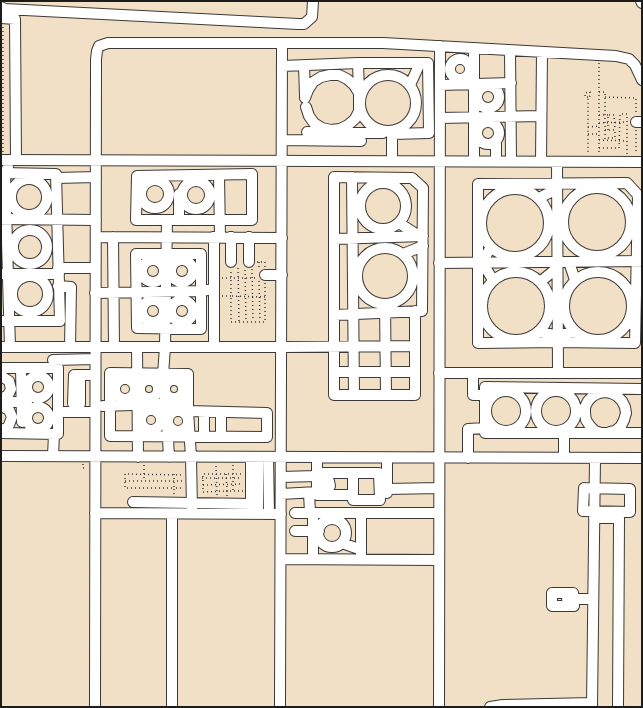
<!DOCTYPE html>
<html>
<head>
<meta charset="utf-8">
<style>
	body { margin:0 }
	#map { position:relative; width:643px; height:708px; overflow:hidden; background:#f2e0c6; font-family:"IM FELL DW Pica",serif }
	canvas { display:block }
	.frame { position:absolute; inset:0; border:2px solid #1c1c1c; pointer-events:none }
</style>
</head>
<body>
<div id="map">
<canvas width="643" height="708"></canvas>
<div class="frame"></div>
</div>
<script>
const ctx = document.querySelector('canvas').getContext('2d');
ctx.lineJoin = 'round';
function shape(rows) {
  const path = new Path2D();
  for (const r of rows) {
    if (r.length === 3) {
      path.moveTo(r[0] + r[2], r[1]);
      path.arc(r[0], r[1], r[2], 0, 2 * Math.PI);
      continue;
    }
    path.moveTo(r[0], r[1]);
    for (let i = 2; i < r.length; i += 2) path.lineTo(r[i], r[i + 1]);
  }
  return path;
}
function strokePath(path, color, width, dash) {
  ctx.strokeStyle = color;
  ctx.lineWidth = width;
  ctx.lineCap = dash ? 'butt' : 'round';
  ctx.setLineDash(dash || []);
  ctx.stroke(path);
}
const minor = shape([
	[641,1,642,3],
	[1,7,5,9,298,24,304,24,312,17,313,1],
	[1,18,15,19,16,160],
	[474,48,474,161],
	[510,51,511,161],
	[460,69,10],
	[358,63,359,93],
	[304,65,305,96],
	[282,66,358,63,428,63,429,133,392,134,392,161],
	[388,103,28],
	[410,85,420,63],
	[440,85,511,83],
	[488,97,11],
	[305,98,308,90,313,82,321,77,330,75,339,75,347,79,354,85,359,93,359,111,355,119,348,125,340,129,331,130,322,128,314,123,309,116,306,107],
	[440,118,541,116],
	[636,122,642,122],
	[488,133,11],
	[307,132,383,133],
	[282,140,361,141],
	[496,140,496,161],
	[1,160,642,162],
	[541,162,542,52],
	[557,162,558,373],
	[8,167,5,173,10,347],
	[1,173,56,174,60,321,1,321],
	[252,174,252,220,136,220,137,176,252,174],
	[219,175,220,237],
	[352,177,354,395],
	[56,178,96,177],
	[29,197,18],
	[155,194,14],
	[196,195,14],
	[383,206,23],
	[627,183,638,195,635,343,558,342,478,343,478,184,627,183],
	[597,222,34],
	[515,223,34],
	[539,198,557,189],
	[1,219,96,220],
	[167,220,165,347,163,375,167,421,169,457],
	[179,220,179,194],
	[399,223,419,236],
	[30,247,17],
	[96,237,282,238],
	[113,237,114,347],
	[214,237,214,347],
	[249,237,249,262],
	[334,239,423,236],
	[491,247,482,262,493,280],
	[385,276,28],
	[136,254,201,254,201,329,137,328,136,254],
	[403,254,423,246],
	[153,271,11],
	[182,271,11],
	[231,262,231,237],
	[569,262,575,280],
	[439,263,642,261],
	[58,268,95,268],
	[516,306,34],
	[598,306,34],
	[1,274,59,274],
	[265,275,282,275],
	[30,294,18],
	[540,282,557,268],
	[58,286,71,287,70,347],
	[95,293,201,291,214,289],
	[182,311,11],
	[153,311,11],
	[385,305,386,395],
	[334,315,422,311,423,188,412,178,334,177,334,395,415,395,415,311],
	[539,331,558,336,573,331],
	[1,347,281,347,415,346],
	[137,347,138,457],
	[53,360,95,359],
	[1,368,58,368,58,434,1,433],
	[21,368,22,422],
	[334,372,415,372],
	[110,373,188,374,188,411,267,413,267,437,110,436,110,373],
	[439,373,642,373],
	[473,373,473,395,485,395],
	[80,375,80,404,73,403,74,375,95,375],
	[38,387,11],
	[1,376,9,381,11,389,8,395,1,399],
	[125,389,10],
	[149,389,9],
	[174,389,9],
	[642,389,485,387,485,433,642,433],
	[506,411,20],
	[556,411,20],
	[1,402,27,402],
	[1,406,9,410,12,417,9,425,7,428,1,430],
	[103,406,188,403],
	[38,418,11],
	[151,420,10],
	[188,411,191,457,192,509],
	[178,421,10],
	[58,412,95,412],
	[204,412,204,437],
	[221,412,221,437],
	[564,433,564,458],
	[601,433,595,431,590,426,586,420,585,413,585,407,588,401,593,396,599,393,605,392,611,393,617,396,622,401,625,407,626,413,624,420,621,426,615,431,610,432],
	[1,456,642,458],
	[53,456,54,434],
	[251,457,251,510],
	[258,457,258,514],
	[268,457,269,514],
	[317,457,317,495,353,495],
	[468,458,468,429,485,428],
	[316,473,379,473,380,500,353,500,353,473],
	[281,477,316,476,322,480,325,479,329,481,330,486,327,490,322,489,319,486,319,483,322,480],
	[584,488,630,489,630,512,583,511,584,488],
	[387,489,439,488],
	[309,493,310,513],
	[386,493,387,493,387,458],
	[281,494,317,492,322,489],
	[133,502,251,504],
	[95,513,281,514],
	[295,513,439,513],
	[313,513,313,559],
	[594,518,619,518,618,707],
	[332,533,14],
	[295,531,319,531],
	[342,543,356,548],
	[281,559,439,560],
	[361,559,361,513],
	[552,593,573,593,574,606,552,606,552,593],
	[567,599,593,599],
	[95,707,96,59,97,51,99,46,108,43,383,43,616,56,629,59,635,65,642,80],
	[172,707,172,514],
	[280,707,282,43],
	[439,707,440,46],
	[490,707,503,705,592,703],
	[592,707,595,458]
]);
strokePath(minor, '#3c3936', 12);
strokePath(shape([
	[599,63,599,153],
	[599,92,605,92,605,140],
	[588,97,585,97,585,93,590,92,590,96,588,97,588,153],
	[605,97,636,98,636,114],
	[599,115,608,115],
	[599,123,627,122],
	[588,127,599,126],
	[605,130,615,130,615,138,605,138],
	[608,130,608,115,614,115,615,130],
	[636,130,636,154],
	[588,134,598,134],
	[599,140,627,141],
	[599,148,619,148,620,114,627,114,627,154],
	[3,152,3,26],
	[257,262,265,262,265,268],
	[259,262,259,269],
	[238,268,239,322],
	[252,269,253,321],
	[245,270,246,322],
	[222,278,258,278],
	[259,281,260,321],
	[265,283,265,322,231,322,231,296,265,297],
	[222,296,231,296,231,269],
	[83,464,83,468,87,468],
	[144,465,144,481],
	[233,465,233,491],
	[216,466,217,496],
	[174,474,174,488,184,488],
	[226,474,227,491,243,491],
	[202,478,242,478],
	[125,481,183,481],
	[203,485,243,484],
	[174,494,174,488,125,488,125,474,184,475],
	[227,496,227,491,203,492,203,474,243,474],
	[332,546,332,548]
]), '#3c3936', 1.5, [1, 3]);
strokePath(minor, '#fff', 10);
</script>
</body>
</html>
